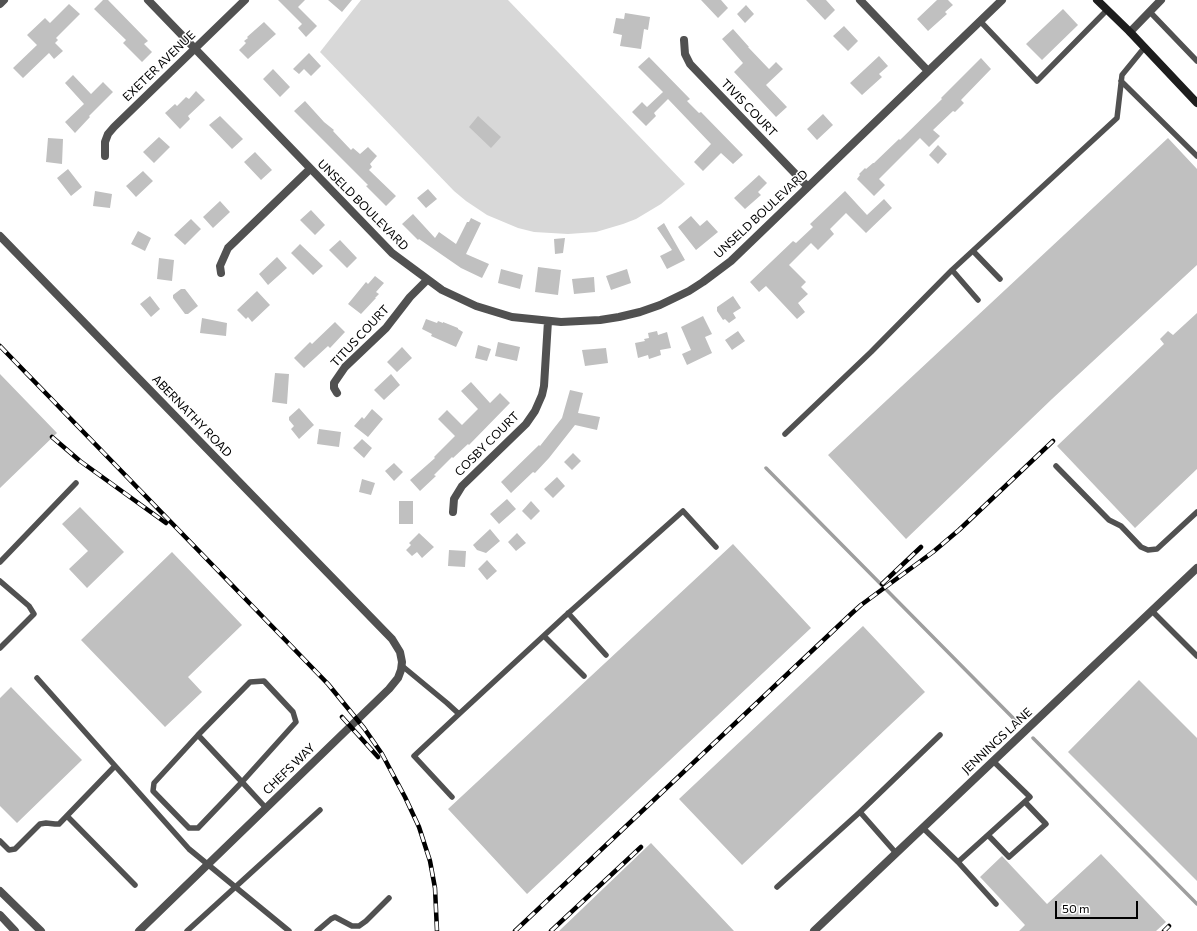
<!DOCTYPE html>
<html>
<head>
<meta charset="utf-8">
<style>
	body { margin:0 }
	#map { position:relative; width:1197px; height:931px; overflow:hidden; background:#fff; font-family:Commissioner,sans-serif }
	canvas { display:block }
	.scale { position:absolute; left:1055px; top:901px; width:83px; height:18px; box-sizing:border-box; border:2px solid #000; border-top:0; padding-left:5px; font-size:12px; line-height:14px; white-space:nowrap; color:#000; -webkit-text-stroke:3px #fff; paint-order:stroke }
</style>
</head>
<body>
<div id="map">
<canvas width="1197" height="931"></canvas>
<div class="scale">50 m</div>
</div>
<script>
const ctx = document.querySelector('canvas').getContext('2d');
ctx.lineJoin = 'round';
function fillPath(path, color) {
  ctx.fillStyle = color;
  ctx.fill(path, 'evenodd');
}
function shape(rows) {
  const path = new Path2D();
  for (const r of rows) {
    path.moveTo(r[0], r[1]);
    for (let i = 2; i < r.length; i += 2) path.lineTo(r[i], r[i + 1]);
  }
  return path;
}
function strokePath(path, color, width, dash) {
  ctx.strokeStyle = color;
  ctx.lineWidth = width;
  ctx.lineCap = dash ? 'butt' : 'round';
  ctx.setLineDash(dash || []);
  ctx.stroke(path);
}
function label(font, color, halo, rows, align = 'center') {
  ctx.font = font + ' Commissioner,sans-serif';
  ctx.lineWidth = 3;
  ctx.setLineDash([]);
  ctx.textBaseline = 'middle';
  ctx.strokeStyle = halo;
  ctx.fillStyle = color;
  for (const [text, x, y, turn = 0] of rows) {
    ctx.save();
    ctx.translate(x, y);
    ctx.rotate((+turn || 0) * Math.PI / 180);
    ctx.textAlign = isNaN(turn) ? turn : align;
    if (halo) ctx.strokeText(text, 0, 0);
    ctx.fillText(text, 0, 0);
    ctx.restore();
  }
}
fillPath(shape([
	[361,0,508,0,685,184,661,204,636,219,623,224,596,232,568,234,534,232,518,228,487,215,466,201,454,191,320,52]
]), '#d8d8d8');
strokePath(shape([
	[766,468,1019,724],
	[1033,738,1197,904]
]), '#9f9f9f', 3.5);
fillPath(shape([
	[103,0,108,0,148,41,144,44,152,52,142,62,123,43,126,40,94,9],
	[278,0,305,0,298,7,317,26,306,37,298,28,302,24],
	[328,0,352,0,342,12],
	[701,0,721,0,728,8,718,18],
	[806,0,826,0,835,10,825,20],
	[937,0,948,0,953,5,945,12,947,14,928,31,917,19],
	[69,4,80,14,56,38,58,40,55,43,63,51,54,59,49,53,23,78,13,68,37,45,27,35,45,18,50,23],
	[746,5,754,14,745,23,737,14],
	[1063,9,1078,25,1042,60,1026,44],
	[625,13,650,17,648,30,644,29,641,49,620,46,622,35,613,33,616,18,624,19],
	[264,22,276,34,248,59,239,50,246,43,244,41,248,38,247,37],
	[844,26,858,41,848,51,833,36],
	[733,29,749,47,748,47,769,69,776,62,783,69,766,85,787,107,776,117,734,72,743,63,722,39],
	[309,53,321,66,311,76,304,69,299,74,293,69],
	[879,56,888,66,879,74,882,77,862,95,850,83],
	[649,57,690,99,687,101,699,113,701,112,743,155,733,164,721,153,703,171,694,162,711,144,668,99,654,113,656,116,646,126,632,112,642,102,647,107,663,92,638,67],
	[981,58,991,69,961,100,964,103,955,112,953,111,933,130,940,136,929,147,920,138,879,179,885,185,874,196,857,179,860,175,859,174,865,168,866,169,873,163,874,163,899,139,900,140,942,99,941,98],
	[273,69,290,87,280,97,263,79],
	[73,75,91,94,103,82,113,92,89,116,90,117,75,133,65,122,84,104,65,83],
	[196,91,205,100,188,116,190,119,180,129,165,113,175,104,177,106,186,97,189,99],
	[305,101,324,122,334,130,333,131,351,150,353,148,360,154,368,147,377,156,370,164,372,167,369,170,396,196,386,206,366,186,368,185,294,111],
	[823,114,833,125,817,140,807,129],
	[220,116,243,139,232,149,209,125],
	[478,116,501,137,491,148,469,127],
	[159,137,170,147,154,163,143,152],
	[48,138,63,139,62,164,46,162],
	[1168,138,1197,169,1197,265,1052,399,906,539,828,455],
	[938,145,947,154,938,164,929,155],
	[255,152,272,170,261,180,244,162],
	[68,169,82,187,71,196,57,178],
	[143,171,153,181,136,197,126,186],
	[759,175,767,183,758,192,761,195,745,209,734,198],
	[428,189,437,199,426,208,417,198],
	[95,191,112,194,110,208,93,206],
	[845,191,867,215,884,199,892,208,866,233,846,213,830,229,834,234,818,250,811,243,789,265,806,282,801,287,808,294,798,303,805,312,797,319,766,286,759,292,750,282,793,241,796,243,813,227,810,224],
	[220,201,230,212,213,228,203,217],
	[311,210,325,225,315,235,300,220],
	[413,214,435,238,439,232,456,244,467,222,469,222,471,218,481,223,466,254,489,264,482,278,461,268,419,239,418,240,402,224],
	[691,216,700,226,707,220,718,232,696,250,678,227],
	[191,219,201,229,185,245,174,235],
	[664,223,685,260,667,269,660,256,672,250,657,228],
	[138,231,151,238,145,251,131,244],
	[565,238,563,253,555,254,554,239],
	[340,240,357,258,347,268,329,250],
	[300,244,323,266,313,275,291,253],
	[277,257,287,268,268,285,259,274],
	[159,258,174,260,172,281,157,279],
	[538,267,561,270,558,295,535,292],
	[501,269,523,275,520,289,498,283],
	[627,269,631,283,611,290,606,276],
	[375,276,384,283,376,292,379,294,375,298,376,298,361,314,348,304,366,282,368,284],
	[594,277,595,292,574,294,572,279],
	[181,289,185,289,198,306,188,314,185,314,173,298,173,295],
	[257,291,270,305,252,322,248,317,246,319,237,310],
	[150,296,160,309,151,317,140,304],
	[733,296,741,308,733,313,736,318,729,323,725,319,723,320,717,311,717,307],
	[1197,313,1197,469,1135,528,1057,446,1164,344,1160,339,1168,331,1173,335],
	[703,316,712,334,705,337,712,353,687,365,682,354,691,350,681,327],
	[202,318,227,323,226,336,200,333],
	[426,319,437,323,438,321,443,323,443,322,458,328,458,329,463,332,456,347,431,336,432,334,422,329],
	[335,322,345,332,330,348,328,346,304,368,294,358,310,342,312,344],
	[657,331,658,335,667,332,671,348,660,350,661,355,649,359,648,355,638,358,635,343,645,341,644,339,649,338,648,333],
	[738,331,745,341,732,350,725,340],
	[498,342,520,347,517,361,495,356],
	[478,345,491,349,487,361,475,358],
	[402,347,412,358,397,372,387,362],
	[606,348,608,363,585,366,582,350],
	[275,373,289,374,287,404,272,402],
	[0,374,57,433,0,488],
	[391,374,400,385,384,400,374,390],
	[471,382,490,403,500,393,510,403,469,445,468,444,453,458,452,457,434,475,436,476,420,491,410,480,435,458,434,457,455,436,438,419,447,410,462,425,478,409,461,391],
	[570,390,583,393,578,413,600,417,597,430,575,425,549,458,535,473,533,472,511,493,501,482,539,445,540,446,562,418],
	[299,408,314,425,299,439,291,429,294,426,289,420,289,417],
	[372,409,383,419,368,437,354,426,362,417,364,419],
	[319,429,341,432,339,447,317,444],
	[362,439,372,448,364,458,353,448],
	[573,453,581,461,572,470,564,462],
	[394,463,403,472,394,481,385,471],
	[557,477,565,486,553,498,544,489],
	[362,479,375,483,371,495,359,492],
	[507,499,516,509,499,524,490,514],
	[399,501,413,501,413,524,399,524],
	[531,501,540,511,531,520,522,511],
	[80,507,124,552,87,588,69,569,88,551,62,524],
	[490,529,500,541,486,553,477,550,473,545],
	[419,533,434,547,422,558,417,552,412,556,406,550,411,545,409,543],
	[517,533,526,543,516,551,508,542],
	[733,544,811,628,527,894,448,809],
	[449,550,466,551,465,567,448,566],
	[172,552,242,625,188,677,202,692,165,727,81,640],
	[487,560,497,571,487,580,478,569],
	[863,626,925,692,742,865,679,799],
	[1139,680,1197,738,1197,881,1068,752],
	[11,687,82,760,17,823,0,806,0,698],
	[651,843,734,931,559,931],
	[1101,854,1166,922,1156,931,1019,931,1025,925,980,877,1002,856,1047,904]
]), '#c0c0c0');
strokePath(shape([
	[1150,12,1197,61],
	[980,21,1037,81,1107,10],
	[1121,81,1197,156],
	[973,251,1000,279],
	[952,270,978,300],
	[785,434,871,352,952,270,1117,118,1122,75,1144,48],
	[1056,466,1109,520,1121,526,1141,547,1148,550,1157,549,1197,512],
	[0,562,76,483],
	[0,581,29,606,34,614,0,648],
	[1152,611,1197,656],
	[568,613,606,655],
	[544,636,584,676],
	[401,665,447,703,459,714,564,617,683,511,716,547],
	[37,678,189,849,289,931],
	[198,735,250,682,264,681,293,712,296,722,242,782,198,828,189,828,153,791,154,783,198,735,242,782,266,808],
	[452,797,414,756,459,714],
	[860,812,940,735],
	[67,816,135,885],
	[923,828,958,862,1030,797,993,761],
	[988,835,1009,857,1046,824,1025,802],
	[0,841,9,850,15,849,40,824,46,823,55,824,59,824,115,766],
	[958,862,996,904],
	[777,887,860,812,896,853],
	[187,931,320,810],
	[317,931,331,919,335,917,352,926,359,926,366,921,389,898]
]), '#515151', 5.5);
strokePath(shape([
	[148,0,392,253,442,290,476,306,512,317,561,322,600,320,619,317,640,312,660,305,689,291,703,282,731,261,1002,0],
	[860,0,928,71],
	[0,4,4,0],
	[1130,32,1161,0],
	[684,40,685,54,690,64,808,187],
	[105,156,105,142,108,134,114,127,245,0],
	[0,236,392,639,400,652,402,662,401,670,398,678,389,689,139,931],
	[221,273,220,266,228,248,310,169],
	[337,393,334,388,334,383,345,367,386,328,410,297,427,280],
	[453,512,454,499,462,486,526,424,535,411,542,395,544,386,548,321]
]), '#515151', 8);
strokePath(shape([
	[0,891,41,931],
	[0,915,15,931],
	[814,931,1197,568]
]), '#515151', 8);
strokePath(shape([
	[1097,0,1130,32,1197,103]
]), '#1e1e1e', 8);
const rail = shape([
	[0,346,328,684,364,728,382,754,405,797,419,827,430,861,435,888,437,931],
	[52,437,80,461,166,523],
	[882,584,921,547],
	[342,717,378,757],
	[515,931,851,614,861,605,933,552,959,530,1053,441],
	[551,931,641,847],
	[1164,931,1169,926]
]);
strokePath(rail, '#000', 4.5);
strokePath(rail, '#fff', 3, [9]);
label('12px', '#000', '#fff', [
	["EXETER AVENUE",159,66,-44],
	["TIVIS COURT",749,108,46],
	["UNSELD BOULEVARD",363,205,45],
	["UNSELD BOULEVARD",761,214,-43],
	["TITUS COURT",360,336,-47],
	["ABERNATHY ROAD",192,416,46],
	["COSBY COURT",487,444,-45],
	["JENNINGS LANE",997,741,-43],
	["CHEFS WAY",289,769,-44]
]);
</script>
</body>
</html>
